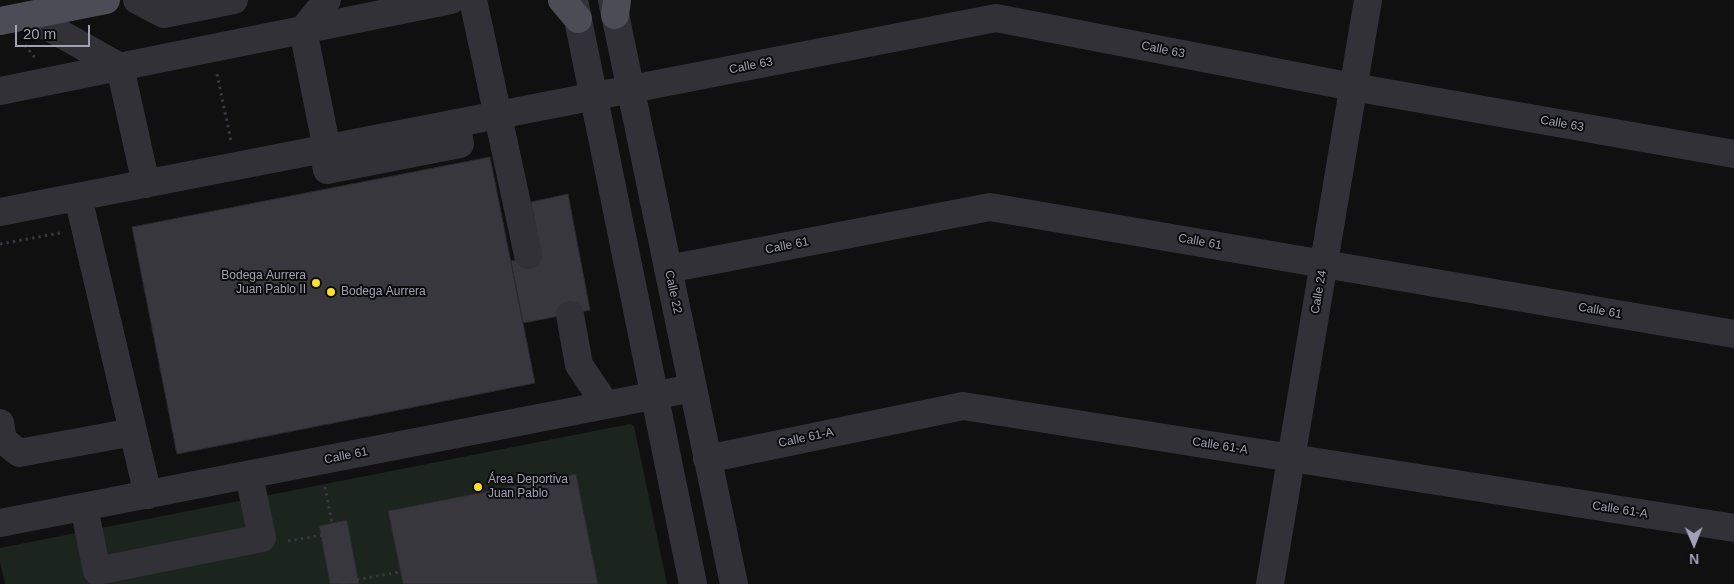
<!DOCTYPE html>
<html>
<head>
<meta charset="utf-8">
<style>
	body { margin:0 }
	#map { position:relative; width:1734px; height:584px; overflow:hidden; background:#101011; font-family:Helvetica,sans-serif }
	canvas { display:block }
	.north { position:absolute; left:1669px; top:519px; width:50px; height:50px; -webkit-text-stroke:4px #0b0b0c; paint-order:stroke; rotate:179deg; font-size:14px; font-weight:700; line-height:20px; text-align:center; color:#a0a2b4 }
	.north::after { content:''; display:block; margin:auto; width:18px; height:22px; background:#a0a2b4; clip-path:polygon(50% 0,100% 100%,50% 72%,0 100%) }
	.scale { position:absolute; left:15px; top:25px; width:75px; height:22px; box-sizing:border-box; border:2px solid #a0a2b4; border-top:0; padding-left:6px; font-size:15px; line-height:18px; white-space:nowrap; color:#a0a2b4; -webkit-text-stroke:4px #0b0b0c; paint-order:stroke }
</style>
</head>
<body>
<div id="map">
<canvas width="1734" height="584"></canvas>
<div class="north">N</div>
<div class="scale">20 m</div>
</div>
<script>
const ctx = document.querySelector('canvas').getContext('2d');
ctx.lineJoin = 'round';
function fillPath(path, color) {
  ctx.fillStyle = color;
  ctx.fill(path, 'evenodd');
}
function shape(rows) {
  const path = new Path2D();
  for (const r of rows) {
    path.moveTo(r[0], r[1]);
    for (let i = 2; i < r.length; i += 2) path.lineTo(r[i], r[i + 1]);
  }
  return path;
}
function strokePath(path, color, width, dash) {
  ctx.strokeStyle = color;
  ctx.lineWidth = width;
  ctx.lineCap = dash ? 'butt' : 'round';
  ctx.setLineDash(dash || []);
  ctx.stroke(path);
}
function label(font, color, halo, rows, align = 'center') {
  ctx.font = font + ' Helvetica,sans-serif';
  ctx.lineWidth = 4;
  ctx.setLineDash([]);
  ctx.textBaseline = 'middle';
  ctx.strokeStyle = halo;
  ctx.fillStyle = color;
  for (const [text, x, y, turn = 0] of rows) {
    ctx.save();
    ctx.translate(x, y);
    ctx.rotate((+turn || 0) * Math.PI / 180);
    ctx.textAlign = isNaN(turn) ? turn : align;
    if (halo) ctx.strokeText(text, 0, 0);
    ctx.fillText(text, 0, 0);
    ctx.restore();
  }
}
fillPath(shape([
	[630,424,634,426,667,584,5,584,0,562,0,548]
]), '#1c241e');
const building = shape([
	[490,157,535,383,177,454,132,227,490,157],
	[568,194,590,310,523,323,511,261,541,255,531,202,568,194],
	[576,474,598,584,403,584,388,511,576,474],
	[347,520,359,584,330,584,319,526,347,520]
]);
fillPath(building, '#37373d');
strokePath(building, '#2a2a2e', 1);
strokePath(shape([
	[25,45,35,58],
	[217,74,231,141],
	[0,244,60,233],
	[325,487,344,584],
	[288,541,334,533],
	[344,582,400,572]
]), '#37373e', 3, [2.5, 4]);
strokePath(shape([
	[137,0,164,14,234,0],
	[473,0,528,255],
	[574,0,693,584],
	[612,0,734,584],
	[29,16,120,67,146,184],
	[0,91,451,0],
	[327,149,303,30,327,0],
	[323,150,327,170,460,144,456,123],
	[78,197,148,495],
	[0,212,996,18,1353,87,1734,154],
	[668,269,990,207,1734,334],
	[570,315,579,365,606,405],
	[0,423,3,440,19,453,133,432],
	[707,459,963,406,1734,528],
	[84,507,97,571,262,538,249,475],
	[0,523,693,388],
	[1270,584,1368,0]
]), '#313137', 28);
strokePath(shape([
	[562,0,578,19],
	[615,15,617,0],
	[0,21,106,0]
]), '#4c4c56', 28);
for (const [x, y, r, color] of [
	[316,283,5,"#ffe21a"],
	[331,292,5,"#ffe21a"],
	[478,487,5,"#ffe21a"]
]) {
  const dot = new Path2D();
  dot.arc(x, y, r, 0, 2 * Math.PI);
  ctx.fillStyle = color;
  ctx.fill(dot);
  strokePath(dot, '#0b0b0c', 2);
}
label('12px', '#a0a2b4', '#0b0b0c', [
	["Calle 63",1163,50,11],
	["Calle 63",751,66,-11],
	["Calle 63",1562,124,10],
	["Calle 61",1200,242,10],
	["Calle 61",787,246,-11],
	["Calle 22",673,292,78],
	["Calle 24",1319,292,-80],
	["Calle 61",1600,311,10],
	["Calle 61-A",806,438,-12],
	["Calle 61-A",1220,446,9],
	["Calle 61",346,456,-11],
	["Calle 61-A",1620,510,9]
]);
label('12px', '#a0a2b4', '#0b0b0c', [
	["Bodega Aurrera",306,276,"right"],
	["Juan Pablo II",306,290,"right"],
	["Bodega Aurrera",341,292],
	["Área Deportiva",488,480],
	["Juan Pablo",488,494]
], 'left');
</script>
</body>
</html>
